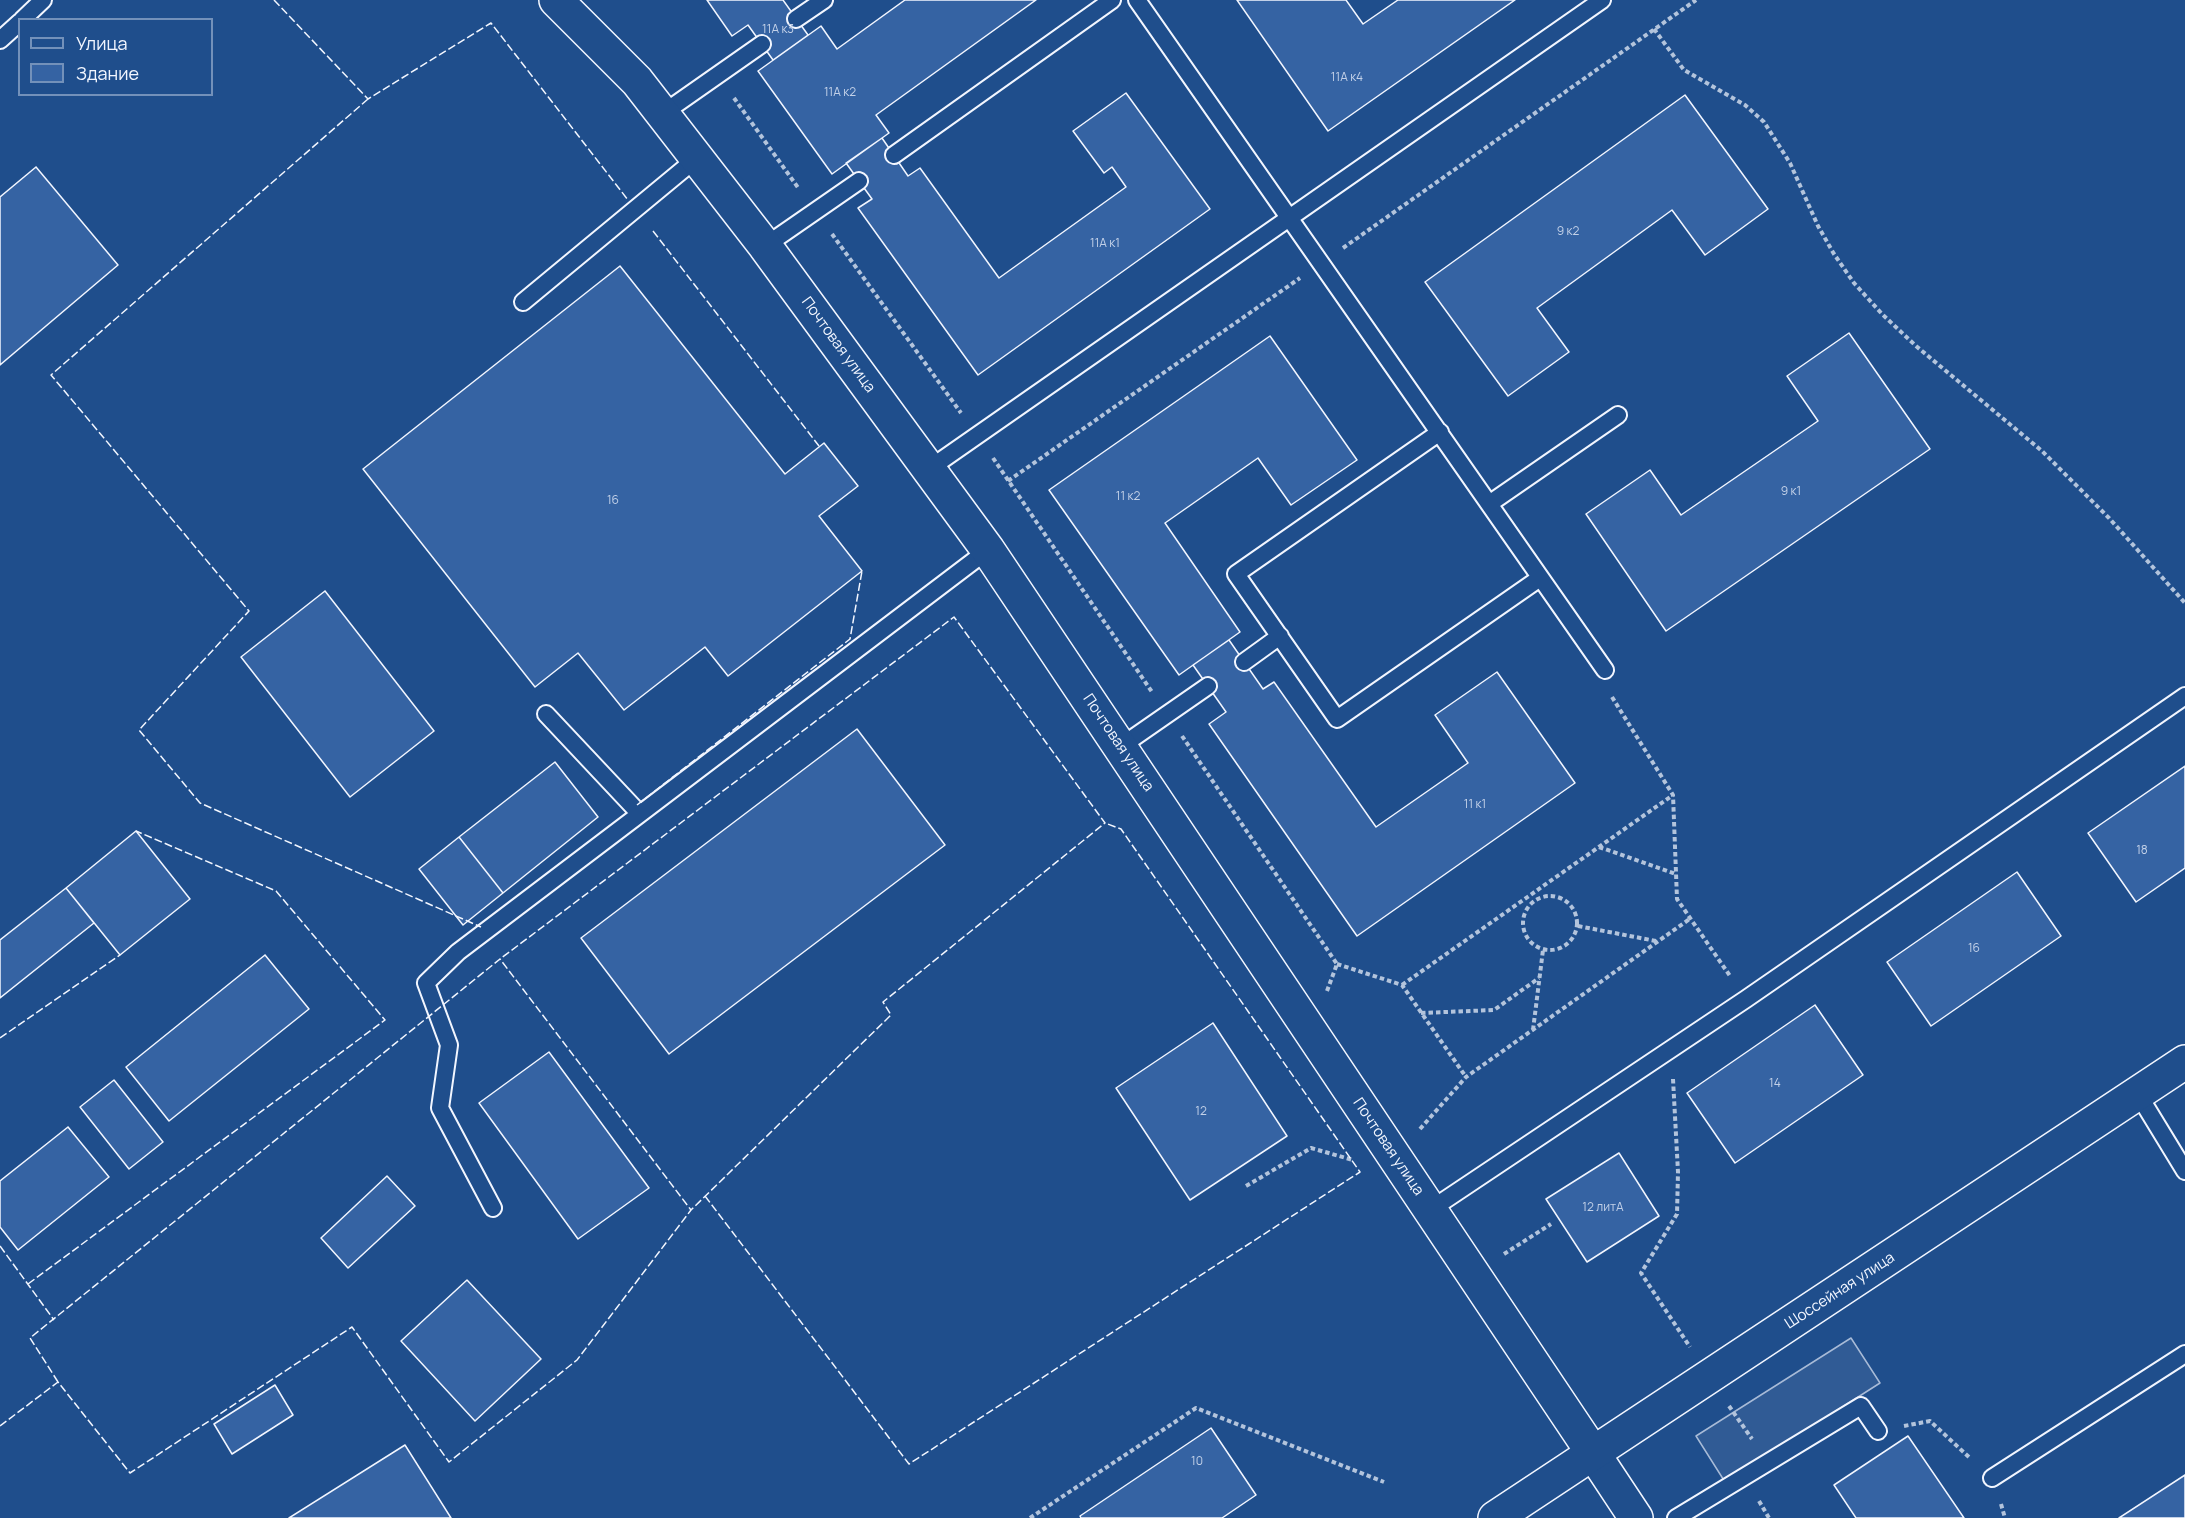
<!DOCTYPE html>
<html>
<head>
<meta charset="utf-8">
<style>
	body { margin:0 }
	#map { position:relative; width:2185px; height:1518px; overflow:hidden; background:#1f4e8c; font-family:Manrope,sans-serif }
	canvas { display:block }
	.legend { position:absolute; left:18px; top:18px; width:195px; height:78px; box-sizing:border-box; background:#1f4e8c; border:2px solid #7391ba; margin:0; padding:8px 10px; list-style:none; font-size:18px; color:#f2f6ff }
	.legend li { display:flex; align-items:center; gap:12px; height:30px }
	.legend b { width:30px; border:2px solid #7391ba }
</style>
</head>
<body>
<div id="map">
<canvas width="2185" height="1518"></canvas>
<ul class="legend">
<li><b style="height:8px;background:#1f4e8c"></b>Улица</li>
<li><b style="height:16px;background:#3563a3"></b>Здание</li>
</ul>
</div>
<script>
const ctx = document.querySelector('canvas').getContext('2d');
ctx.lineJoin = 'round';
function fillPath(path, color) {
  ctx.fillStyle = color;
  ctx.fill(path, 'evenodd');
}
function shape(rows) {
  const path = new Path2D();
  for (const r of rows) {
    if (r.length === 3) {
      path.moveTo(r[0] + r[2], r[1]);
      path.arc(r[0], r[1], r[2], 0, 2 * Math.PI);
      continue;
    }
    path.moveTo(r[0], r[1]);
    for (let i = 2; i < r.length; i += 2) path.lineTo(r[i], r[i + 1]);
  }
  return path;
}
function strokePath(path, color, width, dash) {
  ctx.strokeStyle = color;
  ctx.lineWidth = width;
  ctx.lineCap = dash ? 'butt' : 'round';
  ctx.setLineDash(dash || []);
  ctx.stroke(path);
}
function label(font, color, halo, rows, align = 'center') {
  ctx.font = font + ' Manrope,sans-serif';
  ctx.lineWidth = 4.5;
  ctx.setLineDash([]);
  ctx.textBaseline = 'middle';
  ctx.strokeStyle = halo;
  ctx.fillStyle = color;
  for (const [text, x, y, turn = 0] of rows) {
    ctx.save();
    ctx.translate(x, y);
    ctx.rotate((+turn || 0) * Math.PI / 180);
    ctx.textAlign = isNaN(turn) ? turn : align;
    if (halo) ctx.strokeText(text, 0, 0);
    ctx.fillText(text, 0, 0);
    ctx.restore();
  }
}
const parking = shape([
	[1851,1338,1880,1383,1725,1482,1696,1436,1851,1338]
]);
fillPath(parking, '#305b95');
strokePath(parking, '#a8bbd7', 1.5);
const building = shape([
	[707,0,783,0,808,35,773,60,748,25,732,36,707,0],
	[905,0,1036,0,876,115,889,133,832,174,758,71,821,26,837,49,905,0],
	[1237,0,1346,0,1363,24,1398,0,1515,0,1328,131,1237,0],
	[1126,93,1210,209,978,375,858,208,872,199,846,163,882,138,908,176,920,168,999,278,1126,187,1112,167,1104,173,1073,131,1126,93],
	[1685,95,1768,209,1705,255,1672,210,1537,308,1569,352,1508,396,1425,282,1685,95],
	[36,167,118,265,0,365,0,197,36,167],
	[620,266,785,474,824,443,858,486,819,516,862,571,728,676,705,647,624,710,578,653,535,687,363,469,620,266],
	[1849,333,1930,449,1666,631,1586,514,1650,470,1681,515,1818,421,1787,376,1849,333],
	[1270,336,1357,460,1291,505,1258,458,1165,523,1240,632,1179,675,1049,490,1270,336],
	[325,591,434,731,350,797,241,657,325,591],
	[1229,640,1263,689,1274,682,1376,827,1468,763,1435,715,1497,672,1575,783,1357,936,1209,724,1226,712,1193,665,1229,640],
	[857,729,945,845,669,1054,581,938,857,729],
	[555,762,598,817,503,893,459,837,555,762],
	[2185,766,2185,868,2136,902,2088,833,2185,766],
	[136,831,190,899,120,955,66,888,136,831],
	[459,837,503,893,463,925,419,869,459,837],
	[2017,872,2061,936,1931,1026,1887,962,2017,872],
	[66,888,94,923,0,998,0,940,66,888],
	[265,955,309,1009,169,1121,126,1067,265,955],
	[1815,1005,1863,1075,1735,1163,1687,1093,1815,1005],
	[1213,1023,1287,1136,1190,1200,1116,1088,1213,1023],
	[549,1052,649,1188,578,1239,479,1103,549,1052],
	[114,1080,163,1142,129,1169,80,1107,114,1080],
	[68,1127,109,1177,18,1250,0,1227,0,1181,68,1127],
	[1619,1153,1659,1216,1587,1262,1546,1199,1619,1153],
	[387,1176,415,1206,348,1268,321,1238,387,1176],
	[467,1280,541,1359,475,1421,401,1341,467,1280],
	[275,1385,293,1415,232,1454,214,1424,275,1385],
	[1211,1428,1256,1495,1222,1518,1081,1518,1080,1516,1211,1428],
	[1908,1436,1964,1518,1856,1518,1834,1485,1908,1436],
	[405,1445,451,1518,289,1518,405,1445],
	[2185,1475,2185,1518,2119,1518,2185,1475]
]);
fillPath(building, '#3563a3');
strokePath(building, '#f2f6ff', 1.5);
const lane = shape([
	[1137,0,1605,670],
	[796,19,824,0],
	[22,20,43,0],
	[0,40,20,22],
	[662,114,762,44],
	[894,155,1112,0],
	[765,246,859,181],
	[523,302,697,158],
	[1440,432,1236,574,1337,719,1540,578],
	[929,469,1602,0],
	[1489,504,1618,415],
	[1244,662,1280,636],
	[546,714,640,814],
	[1120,747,1208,686],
	[2138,1094,2185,1171],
	[493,1208,440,1108,449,1045,426,983,458,952,988,550],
	[1430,1210,1746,999,2185,696],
	[1992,1478,2185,1354],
	[1676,1518,1861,1406,1878,1431]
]);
const street = shape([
	[1593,1453,1636,1518]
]);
const secondary = shape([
	[556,0,637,81,765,246,988,550,1593,1453],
	[1495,1518,2185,1062]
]);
strokePath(lane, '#f2f6ff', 20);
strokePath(street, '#f2f6ff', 36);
strokePath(secondary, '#f2f6ff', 36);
strokePath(shape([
	[1654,29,1684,70,1745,105,1764,122,1790,163,1818,226,1834,254,1854,283,1882,314,1916,346,2042,451,2109,518,2185,603],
	[734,98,799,189],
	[832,234,961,413],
	[1343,248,1696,0],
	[993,458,1152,692],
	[1008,481,1300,278],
	[1612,697,1673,795,1677,899,1730,976],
	[1182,736,1337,964,1327,991],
	[1599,847,1676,874],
	[1550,923,27],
	[1578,926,1656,941],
	[1337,964,1402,985,1466,1077],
	[1402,985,1673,795],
	[1421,1013,1494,1010,1539,978],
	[1533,1030,1543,950],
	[1673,1079,1678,1172,1677,1214,1641,1273,1690,1347],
	[1420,1129,1466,1077,1691,918],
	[1246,1186,1311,1148,1353,1160],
	[1504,1254,1551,1224],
	[1729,1406,1752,1439],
	[1904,1426,1930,1421,1971,1459],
	[1759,1501,1769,1518],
	[2001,1504,2005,1518],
	[1030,1518,1196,1408,1384,1482]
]), '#b3c4dc', 4, [4.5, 3]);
strokePath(lane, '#1f4e8c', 16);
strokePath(street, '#1f4e8c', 33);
strokePath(secondary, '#1f4e8c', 33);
strokePath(shape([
	[274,0,368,99,491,23,628,200],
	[368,99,51,375,249,611,139,730,200,803,481,927],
	[653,231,819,446],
	[637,805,850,639,862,571],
	[0,1038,120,955],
	[705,1196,909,1464,1360,1172,1121,829,1105,823],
	[0,1246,54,1320],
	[28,1284,385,1020,276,891,136,831],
	[58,1382,30,1338,500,959,691,1210],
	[0,1426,58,1382,130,1473,352,1327,449,1462,577,1360,691,1210,891,1015,883,1002,1105,823,954,617,500,959]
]), '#f2f6ff', 1.5, [8, 3]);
label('12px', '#c3d1e8', null, [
	["11А к3",778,30],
	["11А к4",1347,78],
	["11А к2",840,93],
	["9 к2",1568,232],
	["11А к1",1105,244],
	["9 к1",1791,492],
	["11 к2",1128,497],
	["16",613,501],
	["11 к1",1475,805],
	["18",2142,851],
	["16",1974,949],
	["14",1775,1084],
	["12",1201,1112],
	["12 литА",1603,1208],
	["10",1197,1462]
]);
label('15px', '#f2f6ff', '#1f4e8c', [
	["Почтовая улица",838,345,54],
	["Почтовая улица",1118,743,56],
	["Почтовая улица",1388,1147,56],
	["Шоссейная улица",1840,1291,-33]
]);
</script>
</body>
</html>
